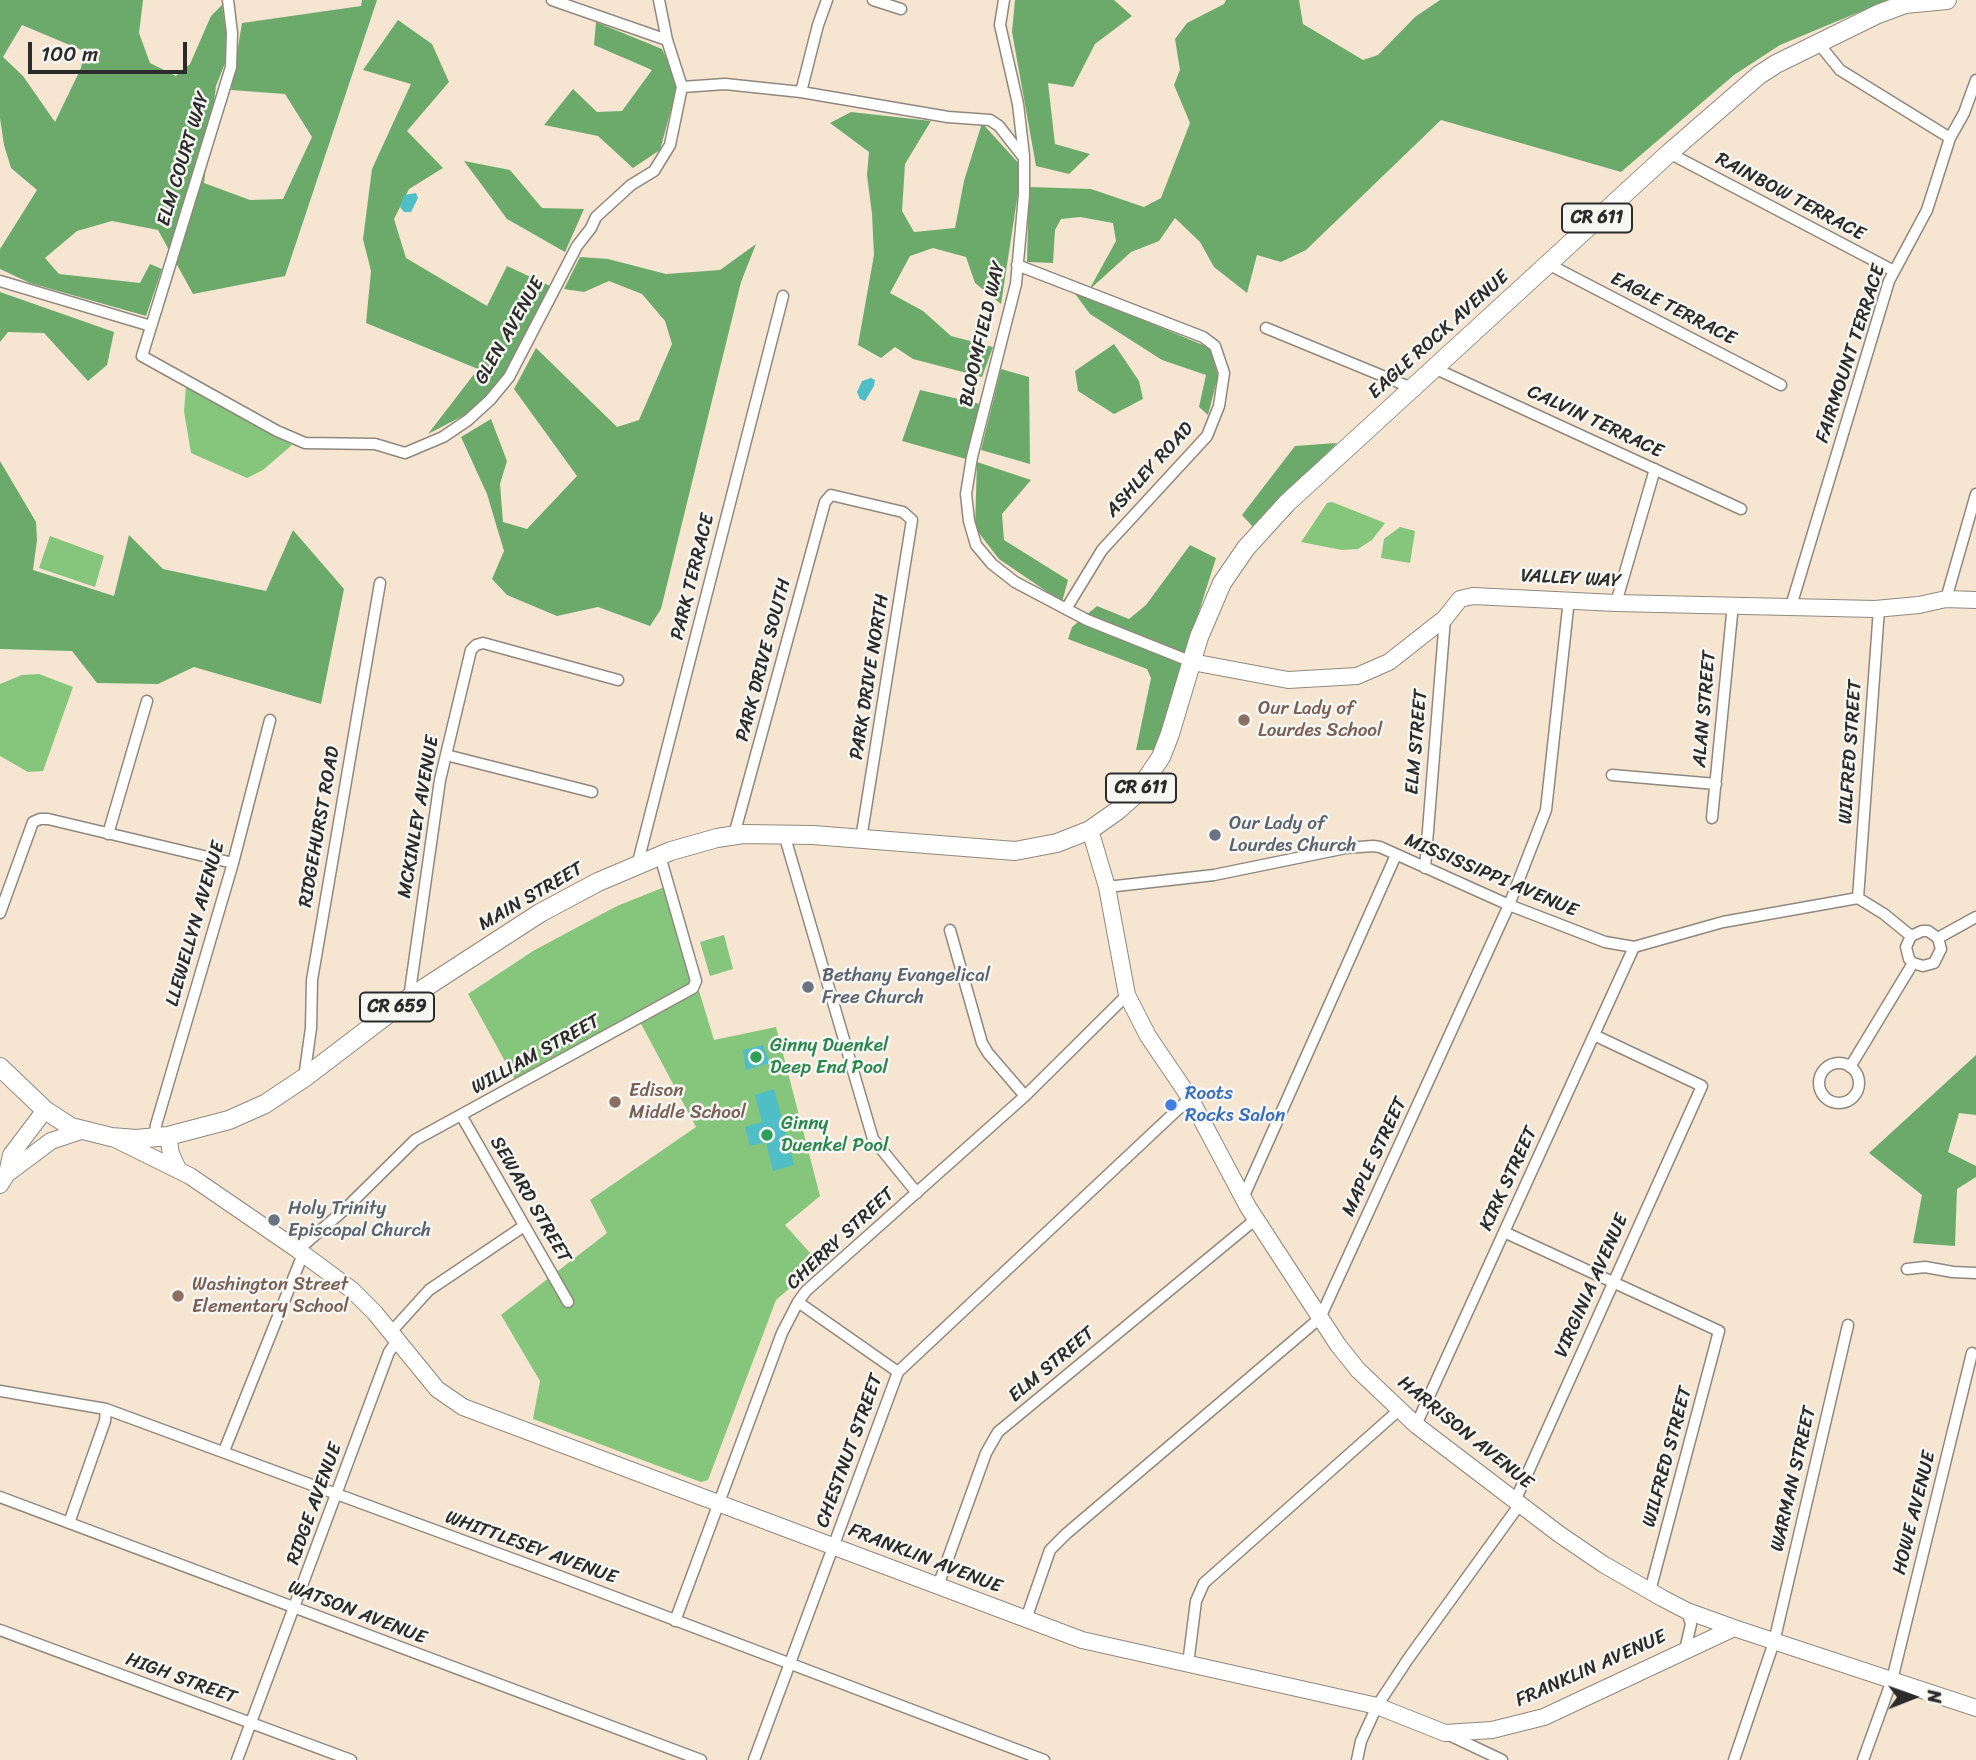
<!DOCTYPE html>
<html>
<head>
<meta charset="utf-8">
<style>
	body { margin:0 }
	#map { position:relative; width:1976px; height:1760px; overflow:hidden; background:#f5e5d1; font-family:Sriracha,sans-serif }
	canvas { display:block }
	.north { position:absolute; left:1878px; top:1662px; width:70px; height:70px; -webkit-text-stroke:5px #f6f6f2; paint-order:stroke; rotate:89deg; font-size:19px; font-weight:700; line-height:28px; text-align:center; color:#2b2b2b }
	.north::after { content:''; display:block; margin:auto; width:24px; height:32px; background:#2b2b2b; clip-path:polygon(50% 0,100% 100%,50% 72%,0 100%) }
	.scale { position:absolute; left:28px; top:42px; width:159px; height:32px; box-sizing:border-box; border:4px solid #2b2b2b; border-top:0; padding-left:9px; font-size:21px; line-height:24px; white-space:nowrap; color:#2b2b2b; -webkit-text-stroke:5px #f6f6f2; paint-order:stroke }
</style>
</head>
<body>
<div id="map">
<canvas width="1976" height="1760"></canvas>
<div class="north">N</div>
<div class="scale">100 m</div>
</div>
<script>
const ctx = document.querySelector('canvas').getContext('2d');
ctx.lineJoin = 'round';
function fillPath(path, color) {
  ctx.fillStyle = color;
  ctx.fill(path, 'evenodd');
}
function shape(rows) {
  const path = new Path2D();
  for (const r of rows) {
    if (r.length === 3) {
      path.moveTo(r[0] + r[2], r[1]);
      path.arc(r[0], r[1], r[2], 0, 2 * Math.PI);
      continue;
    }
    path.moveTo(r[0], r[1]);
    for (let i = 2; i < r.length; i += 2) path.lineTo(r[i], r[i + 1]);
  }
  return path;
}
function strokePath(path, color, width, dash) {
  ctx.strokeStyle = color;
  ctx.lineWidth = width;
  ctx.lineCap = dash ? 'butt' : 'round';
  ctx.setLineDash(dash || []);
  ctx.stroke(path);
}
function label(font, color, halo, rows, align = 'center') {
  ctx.font = font + ' Sriracha,sans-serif';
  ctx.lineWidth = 5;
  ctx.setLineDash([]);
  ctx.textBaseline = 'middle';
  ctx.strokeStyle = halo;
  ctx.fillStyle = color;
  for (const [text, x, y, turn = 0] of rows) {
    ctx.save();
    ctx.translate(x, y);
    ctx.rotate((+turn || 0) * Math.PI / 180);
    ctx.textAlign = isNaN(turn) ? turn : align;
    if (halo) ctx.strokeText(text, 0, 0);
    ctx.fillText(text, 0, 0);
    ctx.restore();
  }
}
fillPath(shape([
	[186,386,292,445,263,470,247,478,191,453,184,411],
	[1332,502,1385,523,1372,540,1358,549,1342,550,1301,542,1327,503],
	[1400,527,1415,531,1410,563,1381,558,1384,539],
	[50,536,104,556,95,587,39,568],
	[39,674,73,687,43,771,28,772,0,756,0,684,22,675],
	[667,886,714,1040,776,1027,820,1196,785,1225,819,1263,776,1300,708,1480,701,1482,533,1419,540,1381,501,1315,607,1233,590,1200,696,1127,639,1020,518,1085,468,994,533,951,617,906],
	[724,935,733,969,710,976,700,942]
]), '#85c57c');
fillPath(shape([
	[0,0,143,0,139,33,150,63,176,76,190,64,211,16,222,5,229,53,216,86,204,183,250,200,283,199,312,137,285,94,231,90,242,23,361,6,362,0,377,0,285,276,193,294,158,230,112,221,77,231,45,258,59,274,140,283,150,264,162,269,146,316,30,283,0,269,0,249,37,190,11,168,4,145,0,118],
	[22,25,84,51,81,68,55,122,23,76,3,57],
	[1015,0,1114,0,1132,16,1095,44,1073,87,1048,83,1055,144,1090,154,1069,174,1036,166,1012,32],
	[1226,0,1299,0,1303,24,1363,60,1378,55,1415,17,1440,0,1888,0,1780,45,1734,75,1621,172,1441,120,1306,250,1281,262,1257,255,1247,293,1214,267,1200,242,1175,218,1159,241,1131,252,1089,290,1116,241,1113,223,1080,217,1061,219,1055,230,1053,263,1027,262,1029,187,1091,189,1144,207,1161,198,1190,123,1174,85,1180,70,1175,39,1187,23,1224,4],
	[398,20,432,44,449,82,407,131,443,168,409,189,394,219,406,258,487,306,507,266,550,286,504,379,476,409,428,434,478,369,366,323,371,271,363,239,372,169,411,84,363,70],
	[596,22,662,49,678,84,660,150,633,168,598,136,544,125,573,89,597,112,622,111,652,70,594,45],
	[851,112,931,121,905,164,902,211,914,232,955,228,964,181,982,123,1022,167,1001,304,975,283,966,257,933,248,910,256,890,293,923,311,951,336,993,347,982,377,913,359,895,347,881,358,858,345,874,255,872,214,867,175,869,152,830,123],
	[464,161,510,170,542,208,584,209,565,252,507,219],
	[756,244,741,282,661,609,650,626,598,607,557,616,507,595,492,579,504,551,487,494,461,437,491,419,507,461,500,484,503,522,527,529,577,476,514,389,536,348,617,427,639,420,672,344,665,321,642,294,609,281,584,292,564,289,580,257,608,259,666,274,720,270],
	[1073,291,1210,348,1218,376,1208,415,1199,407,1206,375,1162,360,1090,314],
	[0,292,114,332,107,365,88,381,44,333,8,332,0,342],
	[1114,344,1139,381,1143,399,1114,414,1078,391,1075,371],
	[1001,369,1029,377,1030,464,981,450],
	[920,390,980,404,966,459,902,441],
	[1337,443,1254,528,1242,515,1295,446],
	[0,461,36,522,37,540,33,570,114,596,129,535,163,569,266,591,293,530,344,589,321,704,194,667,158,684,97,683,72,651,0,649],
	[977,462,1031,480,1002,514,1004,540,1068,580,1062,602,999,559,975,528],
	[1190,545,1216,558,1155,750,1136,750,1151,678,1147,669,1068,639,1072,627,1097,606,1129,619,1146,605],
	[1976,1055,1976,1115,1959,1113,1948,1152,1976,1166,1976,1177,1957,1189,1955,1246,1913,1243,1922,1195,1869,1153]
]), '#6caa6c');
fillPath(shape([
	[416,193,418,198,411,212,404,212,400,207,404,195],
	[871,378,875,380,874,386,865,401,860,399,857,392,862,381],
	[763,1045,770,1063,746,1070,743,1050],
	[774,1089,794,1165,773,1171,766,1142,750,1146,745,1127,762,1122,755,1095]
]), '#50bec7');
const street = shape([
	[228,0,232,33,231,67,142,356,277,431,305,443,375,444,405,453,443,437,468,420,490,400,509,377,577,246,591,228,596,217,631,185,654,171,670,145,682,87,667,40,659,0],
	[552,0,667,40],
	[873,0,901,9],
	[1004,0,1000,25,1018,104,1024,156],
	[1819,44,1840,70,1950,138],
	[682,87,725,84,801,92,948,117,990,120,999,126,1024,158,1024,195,1016,284,972,457,966,494,969,521,976,545,992,564,1015,582,1087,620,1192,662],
	[801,92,818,25,827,0],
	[1669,153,1894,271],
	[1548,264,1781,385],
	[1017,265,1203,337,1215,346,1224,373,1219,406,1207,436,1102,550,1066,609],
	[0,281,151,326],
	[1266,328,1412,388],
	[1434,368,1741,509],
	[1946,599,1976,494],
	[1616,603,1655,469],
	[1791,606,1889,281,1927,210,1950,138,1964,113,1976,80],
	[446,755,592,792],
	[1612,775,1716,784],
	[1712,818,1733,604],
	[108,834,147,701],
	[784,834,873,1139,917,1193],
	[734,835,825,502,831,495,903,512,912,520,861,839],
	[637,866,783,296],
	[1425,868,1445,618],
	[1107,887,1214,875,1346,848,1373,846,1380,847,1509,905,1605,942,1634,947,1723,922,1858,898],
	[1858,898,1879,609],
	[1858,898,1884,914,1911,936],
	[0,913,33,822,40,819,48,819,233,863],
	[950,930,982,1043,988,1053,1025,1096],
	[1911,936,1906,947,1909,959,1913,963],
	[1911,936,1922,931,1928,931,1938,938],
	[1938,938,1976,917],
	[1913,963,1923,966,1934,963,1941,949,1938,938],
	[409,998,440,780,471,650,476,645,483,643,618,680],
	[1839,1083,20],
	[1850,1067,1913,963],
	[304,1078,311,1028,312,980,380,583],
	[461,1115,568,1302],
	[155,1138,156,1125,233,863,270,720],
	[1243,1198,1396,855],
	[1504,1232,1719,1331,1650,1591],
	[298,1250,344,1210,415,1140,693,988,696,981,660,856],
	[1907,1269,1925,1267,1953,1272,1976,1273],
	[798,1302,898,1372],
	[391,1332,429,1290,524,1226],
	[0,1391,106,1409,559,1576,1044,1760],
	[1416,1425,1634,947],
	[224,1451,303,1254],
	[0,1497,701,1760],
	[1515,1501,1702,1086,1594,1035],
	[69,1523,105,1421,106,1409],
	[938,1586,986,1453,998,1432,1256,1219],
	[1026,1619,1050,1550,1066,1534,1320,1318,1509,905,1546,810,1569,599],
	[675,1621,782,1333,798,1302,806,1291,1025,1096,1127,995],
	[0,1630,351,1760],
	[1685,1650,1691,1624,1687,1611],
	[1188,1664,1196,1601,1204,1583,1399,1410],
	[1447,1734,1502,1760],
	[237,1760,389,1352,397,1341],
	[754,1760,898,1372,1190,1098],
	[1357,1760,1361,1741,1377,1706,1408,1659,1520,1504],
	[1734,1760,1774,1642,1848,1325],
	[1863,1760,1892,1680,1972,1353]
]);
const secondary = shape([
	[1192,662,1288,680,1357,676,1389,662,1445,618,1460,599,1473,596,1616,603,1875,609,1919,605,1946,599,1976,600],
	[1090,830,1107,887,1127,995,1148,1036,1190,1098,1248,1207,1338,1345,1358,1370,1416,1425,1559,1534,1603,1564,1662,1598,1687,1611,1734,1628,1976,1708],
	[168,1136,171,1154,178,1169],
	[113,1138,190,1176,298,1250,352,1290,375,1313,437,1389,463,1407,1082,1640,1377,1706,1445,1733,1492,1730,1544,1717,1734,1628],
	[7,1174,51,1141,81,1131],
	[0,1185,7,1174,11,1155,45,1110]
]);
const primary = shape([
	[0,1067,45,1110,71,1127,111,1137,136,1139,168,1136,229,1120,265,1104,304,1078,409,998,540,913,598,882,671,851,717,838,743,834,813,835,1015,851,1057,843,1090,830,1117,811,1136,794,1161,757,1170,734,1199,637,1222,583,1246,548,1287,503,1669,153,1759,75,1776,64,1878,14,1905,4,1947,0]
]);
strokePath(street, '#90887e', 13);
strokePath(secondary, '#90887e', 18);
strokePath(primary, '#90887e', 20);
strokePath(street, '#fff', 10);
strokePath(secondary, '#fff', 16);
strokePath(primary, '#fff', 18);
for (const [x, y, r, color] of [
	[1244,720,7,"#8d6e63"],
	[1215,835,7,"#6b7280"],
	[808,987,7,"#6b7280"],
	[756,1057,7,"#2e9e5b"],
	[615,1102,7,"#8d6e63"],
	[1171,1105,7,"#3f7fe0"],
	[767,1135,7,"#2e9e5b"],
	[274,1220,7,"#6b7280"],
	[178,1296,7,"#8d6e63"]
]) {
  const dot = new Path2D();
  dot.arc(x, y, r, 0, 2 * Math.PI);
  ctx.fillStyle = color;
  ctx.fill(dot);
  strokePath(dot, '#f6f6f2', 2.5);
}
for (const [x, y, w] of [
	[1597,218,70],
	[1141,788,70],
	[397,1007,74]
]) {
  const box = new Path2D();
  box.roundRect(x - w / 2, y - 14.5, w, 29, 5);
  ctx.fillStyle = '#f6f6f2';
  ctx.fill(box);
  strokePath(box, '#2b2b2b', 2);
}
label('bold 18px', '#2b2b2b', null, [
	["CR 611",1597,218],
	["CR 611",1141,788],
	["CR 659",397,1007]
]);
label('19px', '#2b2b2b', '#f6f6f2', [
	["ELM COURT WAY",184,159,-73],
	["RAINBOW TERRACE",1790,197,28],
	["EAGLE TERRACE",1673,309,27],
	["GLEN AVENUE",510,331,-60],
	["BLOOMFIELD WAY",983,334,-77],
	["EAGLE ROCK AVENUE",1439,335,-42],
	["FAIRMOUNT TERRACE",1851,354,-72],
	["CALVIN TERRACE",1595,422,25],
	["ASHLEY ROAD",1150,470,-48],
	["PARK TERRACE",693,577,-76],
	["VALLEY WAY",1571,579,3],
	["PARK DRIVE SOUTH",764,660,-75],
	["PARK DRIVE NORTH",870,677,-81],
	["ALAN STREET",1705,709,-85],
	["ELM STREET",1417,742,-85],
	["WILFRED STREET",1851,752,-86],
	["MCKINLEY AVENUE",419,817,-80],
	["RIDGEHURST ROAD",320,827,-80],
	["MISSISSIPPI AVENUE",1491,876,23],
	["MAIN STREET",531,897,-30],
	["LLEWELLYN AVENUE",196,924,-74],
	["WILLIAM STREET",536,1055,-29],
	["MAPLE STREET",1375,1157,-65],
	["KIRK STREET",1509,1179,-65],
	["SEWARD STREET",530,1200,60],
	["CHERRY STREET",841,1239,-43],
	["VIRGINIA AVENUE",1592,1286,-66],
	["ELM STREET",1052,1365,-40],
	["HARRISON AVENUE",1465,1433,39],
	["CHESTNUT STREET",850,1451,-70],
	["WILFRED STREET",1668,1457,-75],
	["WARMAN STREET",1794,1479,-77],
	["RIDGE AVENUE",315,1504,-70],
	["HOWE AVENUE",1915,1513,-76],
	["WHITTLESEY AVENUE",531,1548,20],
	["FRANKLIN AVENUE",925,1559,21],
	["WATSON AVENUE",357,1613,21],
	["FRANKLIN AVENUE",1591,1669,-24],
	["HIGH STREET",181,1679,20]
]);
label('19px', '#785e54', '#f6f6f2', [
	["Our Lady of",1258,709],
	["Lourdes School",1258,731],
	["Edison",629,1091],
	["Middle School",629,1113],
	["Washington Street",192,1285],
	["Elementary School",192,1307]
], 'left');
label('19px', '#5b616d', '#f6f6f2', [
	["Our Lady of",1229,824],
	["Lourdes Church",1229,846],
	["Bethany Evangelical",822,976],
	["Free Church",822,998],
	["Holy Trinity",288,1209],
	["Episcopal Church",288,1231]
], 'left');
label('19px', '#27864d', '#f6f6f2', [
	["Ginny Duenkel",770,1046],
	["Deep End Pool",770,1068],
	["Ginny",781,1124],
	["Duenkel Pool",781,1146]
], 'left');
label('19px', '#366cbe', '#f6f6f2', [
	["Roots",1185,1094],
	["Rocks Salon",1185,1116]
], 'left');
</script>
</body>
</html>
